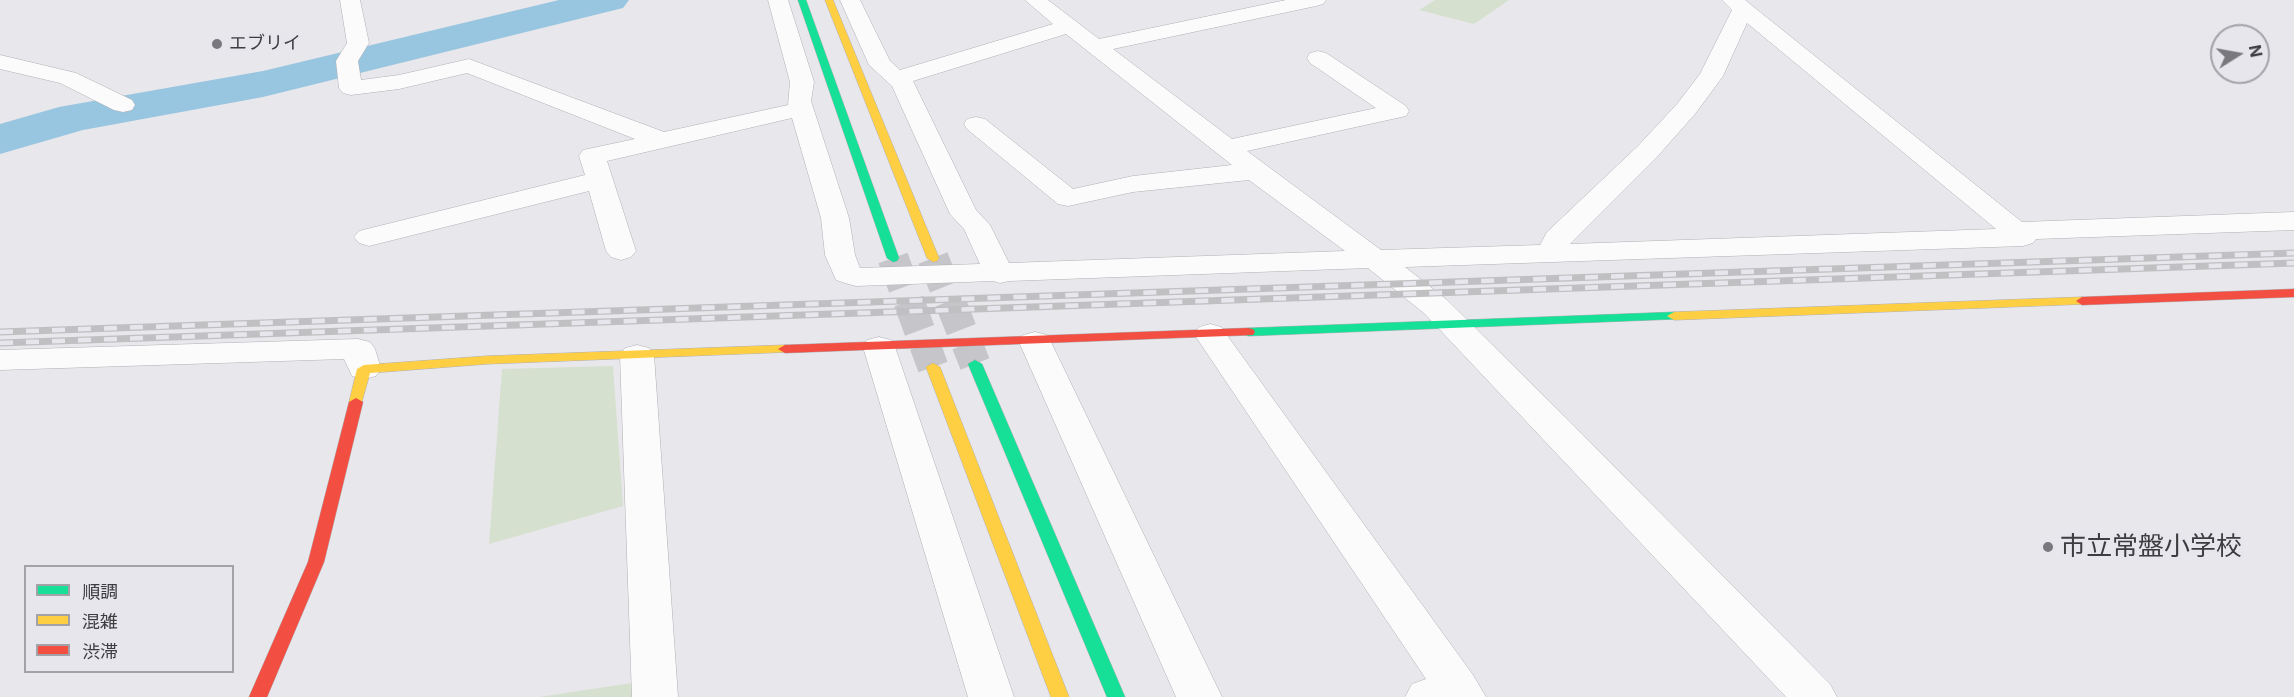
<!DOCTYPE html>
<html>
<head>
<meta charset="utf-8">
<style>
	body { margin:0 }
	#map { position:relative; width:2294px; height:697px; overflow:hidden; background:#e8e7ec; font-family:Inter,"Noto Sans JP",sans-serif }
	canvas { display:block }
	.legend { position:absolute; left:24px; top:565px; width:210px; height:108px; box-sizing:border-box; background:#e7e6ed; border:2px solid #a3a2a7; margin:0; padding:8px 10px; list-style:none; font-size:18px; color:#3d3c3f }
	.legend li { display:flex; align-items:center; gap:12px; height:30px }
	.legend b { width:30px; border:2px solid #a3a2a7 }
	.north { position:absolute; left:2210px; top:24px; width:60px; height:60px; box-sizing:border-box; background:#e7e6ed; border:2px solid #a3a2a7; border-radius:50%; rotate:79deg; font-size:16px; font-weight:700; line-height:24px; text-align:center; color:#3d3c3f }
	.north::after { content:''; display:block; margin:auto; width:21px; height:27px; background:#79787c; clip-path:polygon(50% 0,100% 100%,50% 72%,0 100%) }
</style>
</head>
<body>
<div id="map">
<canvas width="2294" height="697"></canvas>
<ul class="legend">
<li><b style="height:8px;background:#16e098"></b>順調</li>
<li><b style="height:8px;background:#ffcf43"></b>混雑</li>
<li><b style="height:8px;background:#f24e42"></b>渋滞</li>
</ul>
<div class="north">N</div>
</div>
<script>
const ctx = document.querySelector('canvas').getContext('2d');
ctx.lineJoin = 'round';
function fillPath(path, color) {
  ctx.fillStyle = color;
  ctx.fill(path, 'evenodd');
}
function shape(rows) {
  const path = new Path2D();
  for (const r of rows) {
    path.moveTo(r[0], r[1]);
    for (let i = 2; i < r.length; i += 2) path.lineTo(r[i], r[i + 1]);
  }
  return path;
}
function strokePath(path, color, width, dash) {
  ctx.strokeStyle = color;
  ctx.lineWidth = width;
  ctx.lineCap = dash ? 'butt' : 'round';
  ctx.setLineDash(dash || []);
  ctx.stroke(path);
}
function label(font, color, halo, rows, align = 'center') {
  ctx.font = font + ' Inter,"Noto Sans JP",sans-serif';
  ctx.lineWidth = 6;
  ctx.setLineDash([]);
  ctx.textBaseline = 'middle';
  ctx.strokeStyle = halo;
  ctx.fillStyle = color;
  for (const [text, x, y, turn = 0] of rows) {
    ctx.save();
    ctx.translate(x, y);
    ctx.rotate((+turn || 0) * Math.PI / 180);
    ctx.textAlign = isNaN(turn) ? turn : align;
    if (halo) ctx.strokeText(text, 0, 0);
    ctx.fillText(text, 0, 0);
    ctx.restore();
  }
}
fillPath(shape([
	[1435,0,1509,0,1474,24,1419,10],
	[613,366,623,506,489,544,502,369],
	[632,683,633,697,539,697]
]), '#d6e0ce');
fillPath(shape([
	[559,0,629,0,623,8,263,97,83,130,0,154,0,124,59,107,263,71,559,0]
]), '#98c5df');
strokePath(shape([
	[893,258,933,367],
	[933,258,975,364]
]), '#c6c5c9', 31, [31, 15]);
const street = shape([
	[340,0,360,0,369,43,358,61,361,80,399,75,469,59,664,132,788,105,790,82,768,0,788,0,814,82,811,101,849,218,855,255,860,268,980,264,964,229,950,214,892,86,869,65,840,0,860,0,890,61,900,70,1053,24,1025,0,1048,0,1099,39,1286,0,1326,0,1323,4,1316,6,1113,49,1232,139,1376,108,1310,63,1307,58,1310,53,1318,51,1326,53,1406,106,1409,111,1406,116,1247,151,1381,250,1540,245,1547,232,1638,146,1677,104,1700,74,1732,10,1722,0,1745,0,2022,222,2294,212,2294,230,2036,239,2033,243,2023,246,1405,267,1447,300,1568,420,1830,684,1837,697,1786,697,1425,314,1368,268,1009,281,1000,283,993,281,856,286,845,283,836,280,825,255,821,218,792,118,607,161,636,251,631,257,621,260,611,257,606,251,589,191,369,246,359,243,354,237,359,231,585,175,579,156,583,150,635,139,467,73,399,89,351,95,343,93,339,88,336,61,347,43,340,0],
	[1747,23,1996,229,1570,244,1656,158,1695,114,1723,76,1747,23],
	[1066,34,1232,165,1133,176,1073,189,985,119,976,117,967,119,964,124,967,129,1058,204,1068,206,1133,192,1249,180,1345,251,1009,263,990,225,976,210,913,81,1066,34],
	[0,55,76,73,132,100,135,105,132,110,123,112,114,110,60,83,0,69,0,55],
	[1210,324,1221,327,1473,675,1486,697,1405,697,1412,684,1426,679,1194,334,1199,327,1210,324],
	[1035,332,1047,335,1051,342,1222,697,1176,697,1019,342,1023,335,1035,332],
	[879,337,891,340,895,347,1014,697,968,697,863,347,867,340,879,337],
	[358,339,370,342,375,349,381,369,376,376,364,379,352,376,344,359,0,370,0,350,358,339],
	[637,345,649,348,654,355,678,697,632,697,620,355,625,348,637,345]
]);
const fast = shape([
	[798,0,806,0,899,258,897,261,893,262,887,258,798,0],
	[1674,312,1679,313,1681,316,1679,319,1248,336,1241,332,1248,328,1674,312],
	[975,360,982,364,1125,697,1107,697,968,364,975,360]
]);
const slow = shape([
	[825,0,833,0,939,258,937,261,933,262,927,258,825,0],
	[2082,297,2088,301,2087,304,1674,320,1667,316,1674,312,2082,297],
	[785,345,790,346,792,349,790,352,487,364,370,373,361,405,351,405,349,402,357,369,364,365,487,356,785,345],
	[933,363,940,367,1069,697,1051,697,926,367,933,363]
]);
const jam = shape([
	[2294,289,2294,297,2082,305,2076,301,2082,297,2294,289],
	[1248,328,1253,329,1255,332,1253,335,785,353,778,349,785,345,1248,328],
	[356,398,363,402,324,562,267,697,249,697,308,562,349,402,356,398]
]);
strokePath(street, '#b0afb3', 1);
strokePath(fast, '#b0afb3', 1);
strokePath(slow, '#b0afb3', 1);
strokePath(jam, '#b0afb3', 1);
fillPath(street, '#fcfbfc');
fillPath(fast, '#16e098');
fillPath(slow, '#ffcf43');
fillPath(jam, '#f24e42');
const rail = shape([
	[0,332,2294,253],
	[0,343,2294,263]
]);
strokePath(rail, '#c0bfc1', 7);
strokePath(rail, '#e7e6ed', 4.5, [13]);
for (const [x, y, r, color] of [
	[217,44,6,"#79787c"],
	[2048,547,6,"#79787c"]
]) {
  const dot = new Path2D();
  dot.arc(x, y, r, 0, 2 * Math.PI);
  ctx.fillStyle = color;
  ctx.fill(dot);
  strokePath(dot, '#e7e6ed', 2);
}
label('18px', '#3d3c3f', '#e7e6ed', [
	["エブリイ",229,44]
], 'left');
label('26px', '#3d3c3f', '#e7e6ed', [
	["市立常盤小学校",2060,547]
], 'left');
</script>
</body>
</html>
